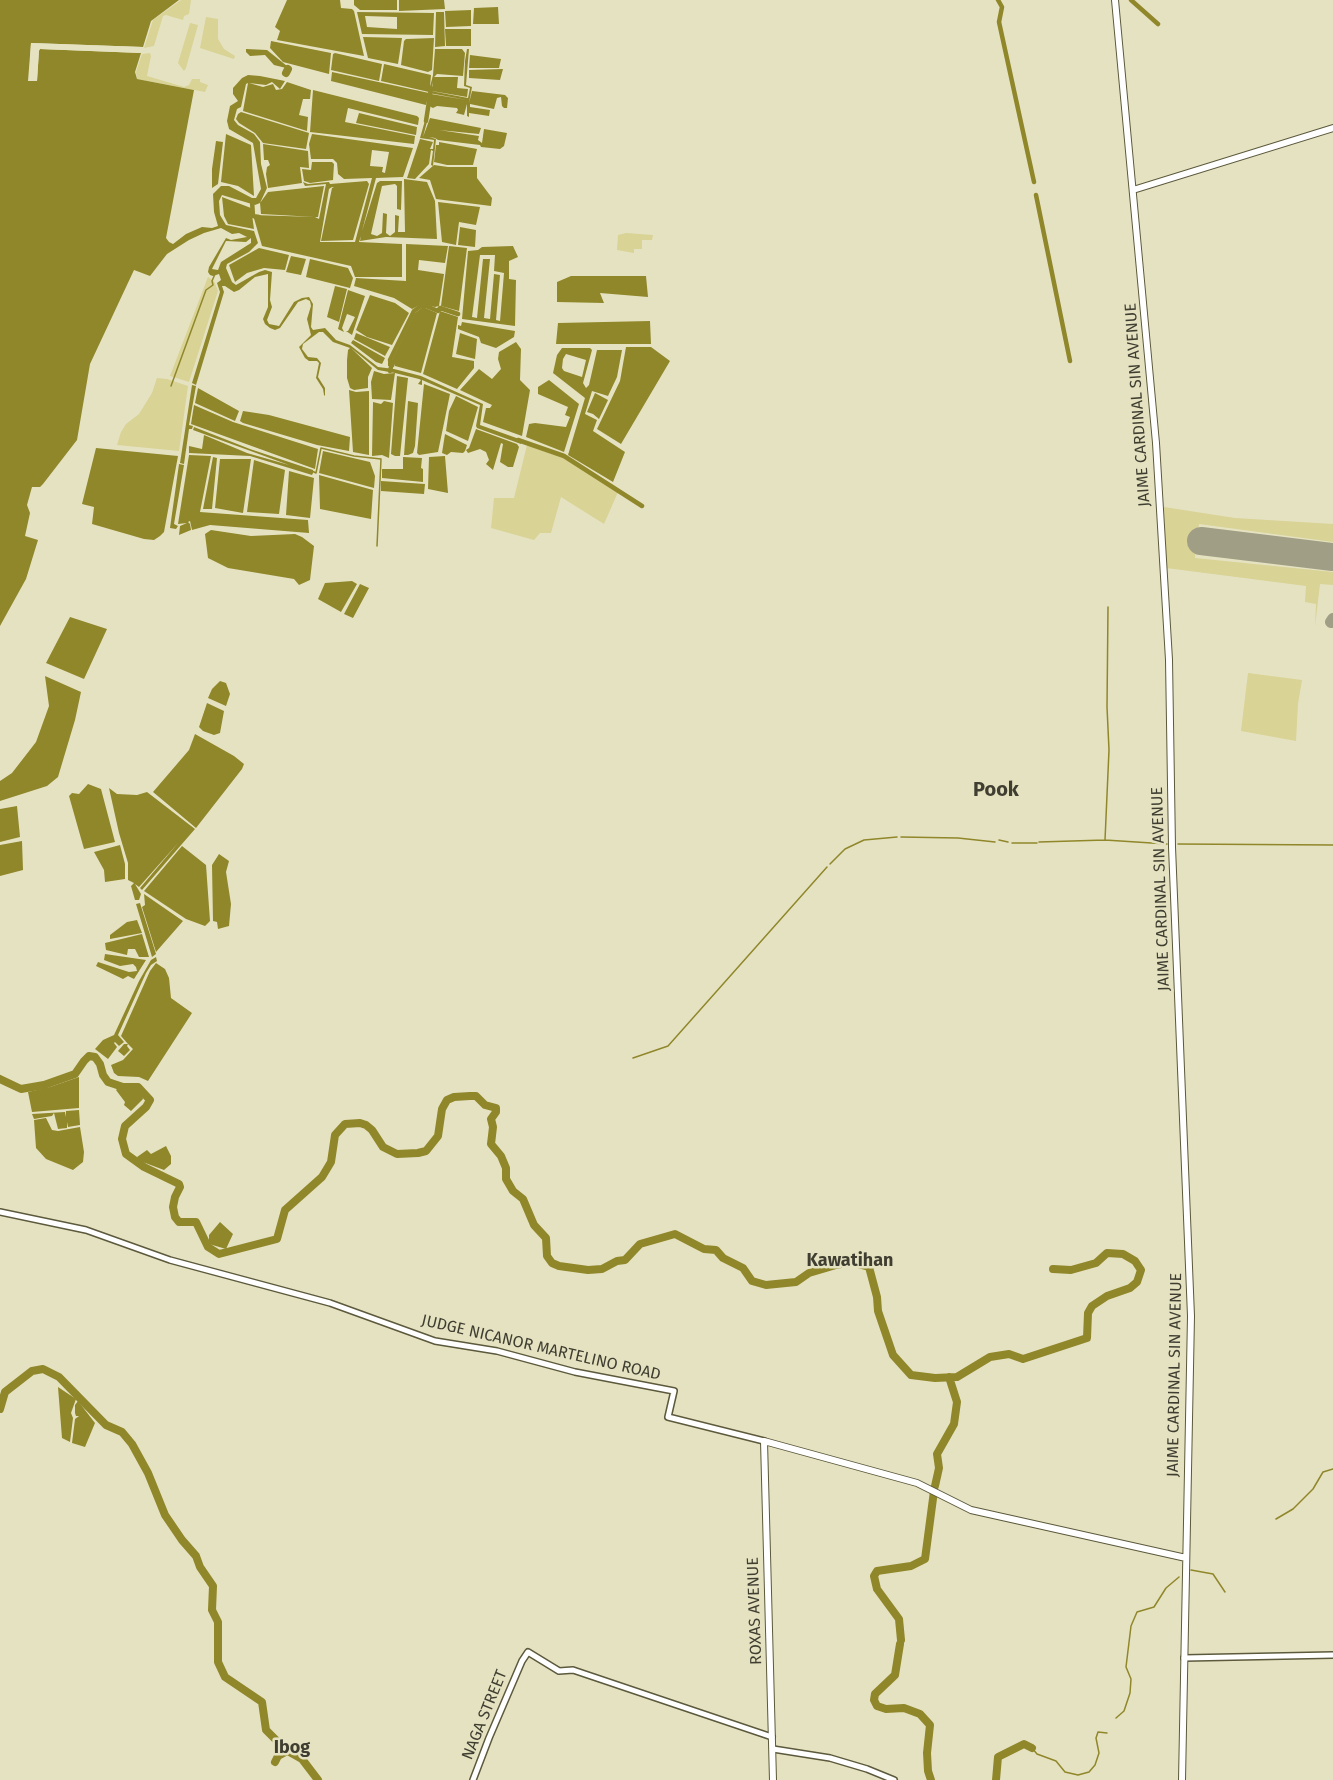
<!DOCTYPE html>
<html>
<head>
<meta charset="utf-8">
<style>
	body { margin:0 }
	canvas { display:block; background:#e5e2c1 }
</style>
</head>
<body>
<canvas width="1333" height="1780"></canvas>
<script>
const ctx = document.querySelector('canvas').getContext('2d');
ctx.lineJoin = 'round';
function fillPath(path, color) {
  ctx.fillStyle = color;
  ctx.fill(path, 'evenodd');
}
function shape(rows) {
  const path = new Path2D();
  for (const r of rows) {
    path.moveTo(r[0], r[1]);
    for (let i = 2; i < r.length; i += 2) path.lineTo(r[i], r[i + 1]);
  }
  return path;
}
function strokePath(path, color, width, dash) {
  ctx.strokeStyle = color;
  ctx.lineWidth = width;
  ctx.lineCap = dash ? 'butt' : 'round';
  ctx.setLineDash(dash || []);
  ctx.stroke(path);
}
function label(font, color, halo, rows, align = 'center') {
  ctx.font = font + ' "Fira Sans",sans-serif';
  ctx.lineWidth = 5;
  ctx.setLineDash([]);
  ctx.textBaseline = 'middle';
  ctx.strokeStyle = halo;
  ctx.fillStyle = color;
  for (const [text, x, y, turn = 0] of rows) {
    ctx.save();
    ctx.translate(x, y);
    ctx.rotate((+turn || 0) * Math.PI / 180);
    ctx.textAlign = isNaN(turn) ? turn : align;
    if (halo) ctx.strokeText(text, 0, 0);
    ctx.fillText(text, 0, 0);
    ctx.restore();
  }
}
fillPath(shape([
	[181,0,191,0,189,14,184,16,183,20,166,15,163,16,154,46,144,48,153,20],
	[206,17,218,19,218,39,224,49,235,56,234,59,200,48],
	[190,23,198,25,186,68,184,71,178,63],
	[150,53,151,56,147,76,184,87,189,85,192,79,200,79,200,82,208,85,205,92,137,79,136,72,142,54],
	[626,233,653,235,652,240,642,240,642,249,634,249,634,253,617,250,618,235],
	[208,277,214,281,218,291,189,382,170,376],
	[157,378,167,379,188,386,179,451,117,445,121,432,126,424,139,414,152,393],
	[527,445,566,459,618,492,604,524,561,497,551,533,540,533,534,540,491,528,494,498,514,498],
	[1164,507,1235,518,1333,524,1333,542,1199,524,1195,558,1333,572,1333,585,1320,584,1315,627,1316,604,1305,602,1306,586,1166,568],
	[1248,673,1302,680,1298,704,1296,741,1241,731]
]), '#d9d395');
fillPath(shape([
	[0,0,179,0,151,21,143,47,31,43,29,81,37,81,39,50,40,49,141,53,135,72,137,79,194,90,166,238,169,242,173,244,186,234,202,227,212,228,218,226,214,212,213,194,221,186,229,186,252,198,256,198,261,189,253,143,229,129,227,121,230,106,238,101,233,94,233,88,242,78,248,75,260,76,285,81,280,89,272,82,266,85,249,83,263,87,273,84,276,90,282,89,287,82,311,90,310,99,303,99,299,115,308,117,307,131,243,111,248,83,246,84,241,107,237,109,234,120,238,125,254,134,260,142,261,164,267,188,260,203,255,205,222,195,219,201,220,215,226,225,254,231,258,243,249,252,227,264,226,268,232,282,236,285,259,272,265,270,272,272,270,300,272,307,267,320,269,324,279,326,294,302,302,298,309,297,313,304,311,327,313,330,325,328,336,340,350,345,378,367,394,369,421,376,483,404,480,425,522,440,521,444,477,428,476,426,480,405,422,380,422,385,418,384,421,380,419,379,395,373,391,400,372,399,371,382,374,371,384,374,395,373,378,370,351,348,372,368,368,377,368,388,354,390,350,388,347,378,347,360,348,350,350,348,333,342,323,332,319,332,303,344,302,349,308,357,317,358,321,363,318,377,325,388,325,396,324,395,323,389,316,378,319,363,317,361,309,361,305,358,299,347,311,335,307,319,311,306,310,301,306,299,298,302,280,328,275,330,270,328,265,324,263,319,268,307,268,274,255,277,239,290,234,292,225,286,222,286,224,292,196,385,192,383,220,292,217,283,221,280,219,274,213,276,210,275,208,272,209,267,226,238,231,240,247,237,239,233,232,234,221,228,204,233,189,240,167,254,150,276,134,270,90,364,77,440,43,484,40,487,32,487,27,505,30,513,25,536,38,540,26,579,0,626],
	[251,238,251,243,221,262,218,270,212,269,226,241,246,242],
	[287,0,340,0,341,8,352,9,354,11,364,56,277,40,280,31,275,27],
	[354,0,397,0,397,10,360,10,354,5],
	[399,0,444,0,445,9,399,11],
	[498,7,499,24,473,24,474,8],
	[471,10,471,26,446,27,445,11],
	[357,12,434,13,433,35,362,34],
	[365,16,397,17,397,29,367,27],
	[436,12,444,12,445,46,435,47],
	[445,29,471,29,471,46,446,46],
	[363,37,402,38,398,64,368,58],
	[434,38,432,70,428,72,401,65,404,41,406,39],
	[271,41,331,53,329,74,283,62,270,48],
	[246,49,267,50,287,66,286,68,274,65,265,55,250,56,246,52],
	[435,49,462,49,465,53,463,76,437,74,434,77,458,77,457,88,468,89,467,97,432,91,433,82,431,91,468,98,470,88,464,86,465,61,467,49,469,49,466,85,472,87,469,103,472,91,505,95,508,98,507,108,504,108,502,106,501,97,497,98,494,109,470,104,470,107,490,110,489,116,469,113,469,117,467,116,467,104,464,115,456,113,458,110,457,108,437,106,433,108,429,106,431,94,467,100,429,93,426,105,331,81,332,72,429,93,429,92,381,81,384,64,431,75,430,87,433,75],
	[335,53,382,64,379,81,331,70,333,54],
	[470,55,501,59,499,68,469,68],
	[503,69,500,80,469,78,469,70],
	[313,90,417,116,419,118,418,125,348,108,345,122,415,136,414,144,310,132],
	[241,112,309,133,306,149,263,143,255,133,239,123,236,119,238,114],
	[359,113,417,127,416,135,356,123],
	[426,117,428,118,423,137,430,118,481,128,479,134,439,130,479,136,478,140,482,143,484,129,507,133,504,146,500,149,481,147,480,145,438,140,435,138,429,137,436,139,433,166,431,165,433,151,431,150,429,164,415,179,407,178,420,139,433,142,430,149,433,149,434,140,420,138],
	[226,134,251,145,254,196,238,186,221,182],
	[312,134,413,148,403,177,376,178,362,231,377,183,380,181,402,181,401,210,397,209,397,186,395,184,382,186,371,234,377,236,382,233,383,213,387,214,386,233,390,236,395,232,395,215,399,216,398,232,405,232,404,179,427,182,435,201,437,239,386,237,360,241,361,236,359,242,402,244,402,277,355,277,351,266,262,246,253,215,315,217,261,214,260,203,268,192,324,186,318,217,315,217,319,219,326,184,305,186,303,182,308,184,329,182,330,184,367,181,369,184,353,240,321,241,332,188,334,187,332,187,329,189,320,242,355,242,372,178,344,179,338,174,337,163,333,159,311,159,309,144],
	[372,150,389,152,385,173,382,172,383,167,370,166],
	[216,141,223,142,218,184,212,188,212,169],
	[439,142,477,149,473,165,447,165,434,162,436,145,439,145],
	[263,144,308,151,309,168,300,167,302,183,268,188,266,174,267,167,270,165,268,160,264,160],
	[312,162,332,162,334,164,333,180,310,183,304,181,302,169,311,170],
	[434,165,448,167,477,167,477,178,492,198,491,206,436,199,430,180,419,178],
	[222,197,251,208,254,229,228,224,224,216],
	[438,202,480,207,476,225,459,222,456,245,442,242],
	[460,227,476,230,475,247,458,245],
	[406,244,448,246,445,263,419,260,418,270,444,274,439,306,435,307,422,304,412,309,394,298,354,286,356,278,406,281],
	[449,246,467,248,459,311,441,306],
	[513,246,518,257,509,261,509,279,516,280,515,326,462,319,468,251,478,250,482,247],
	[480,255,495,255,494,271,504,273,500,321,496,320,500,275,494,274,490,319,484,318,490,259,483,259,477,318,472,317],
	[259,248,289,255,285,270,264,268,247,273,235,282,229,265],
	[291,256,306,259,301,275,286,272],
	[310,259,348,268,353,278,350,288,306,277],
	[571,276,646,276,648,297,600,293,604,303,557,302,557,282],
	[335,286,347,289,339,322,327,317],
	[348,290,365,296,352,335,346,331,348,331,355,317,347,314,342,328,344,332,338,329],
	[370,295,395,303,409,313,392,345,367,337,356,330],
	[423,307,437,313,421,373,395,366,395,364,394,367,388,366,388,359,392,360,415,313],
	[440,311,458,317,452,357,474,361,474,368,457,389,423,374],
	[650,321,651,344,556,344,558,323],
	[462,322,515,331,514,337,496,348,481,343,479,337,458,329,458,325,461,326],
	[356,333,390,347,385,356,354,339],
	[460,333,477,339,475,359,456,354],
	[353,340,385,358,382,364,376,362,351,343],
	[516,342,521,349,520,380,530,390,522,436,483,422,486,408,490,408,492,405,460,390,479,369,492,379,501,369,498,359,499,352],
	[626,347,651,347,670,361,621,444,597,429,620,381],
	[562,348,590,348,592,350,583,383,586,388,589,385,597,350,622,350,617,377,608,396,592,391,585,414,597,420,593,431,625,452,613,482,568,455,585,398,553,373,557,355],
	[566,354,586,360,582,377,564,371,562,368,563,359],
	[397,376,408,378,400,456,395,456,391,454],
	[549,380,579,404,564,452,526,437,529,424,535,423,566,427,570,417,565,415,568,407,538,394,538,387],
	[424,384,450,394,438,452,419,455,417,453],
	[192,385,196,386,189,425,193,426,192,429,189,429,184,464,180,463],
	[198,388,239,411,235,421,195,403],
	[349,390,356,392,369,391,369,455,353,452],
	[595,393,608,400,599,419,593,414,587,412],
	[456,396,478,407,468,441,446,431,449,411],
	[384,401,393,403,389,458,382,455,372,456,373,402,381,404],
	[408,401,418,403,415,446,413,453,408,455,404,455],
	[194,405,233,422,318,449,315,469,191,424],
	[243,411,269,415,350,437,349,451,317,445,243,423,240,421],
	[194,427,250,449,313,470,313,473,312,475,250,456,189,453,189,446,202,449,204,435,247,453,289,465,193,430],
	[476,429,517,444,519,447,513,467,508,467,500,462,503,444,501,443,493,470,486,464,489,460,486,452,480,449,468,453,466,450,469,448],
	[445,434,467,445,465,451,463,453,451,452,447,455,442,453],
	[96,448,178,456,164,532,160,536,154,540,144,539,92,524,94,507,82,504],
	[323,451,370,462,375,476,374,488,319,473],
	[189,455,211,456,200,512,308,520,309,533,210,525,192,530,190,521,188,522,190,524,191,530,179,535,180,526,187,523,178,524],
	[445,456,448,493,428,489,429,457],
	[213,457,217,458,212,509,203,509],
	[403,457,422,458,421,468,423,469,423,482,382,478,382,469,403,469],
	[220,459,251,459,243,513,215,508],
	[254,460,285,470,279,514,247,512],
	[179,464,184,465,174,524,178,526,176,529,170,528],
	[289,471,314,478,310,518,286,515],
	[319,475,373,490,371,519,320,509],
	[381,481,425,484,424,494,381,491],
	[211,530,251,536,295,534,302,537,314,546,310,580,299,585,294,579,228,568,208,558,205,534],
	[352,581,357,584,341,612,318,599,325,583],
	[360,584,369,588,353,618,344,614],
	[70,617,107,629,84,679,46,663],
	[45,676,81,692,75,720,58,777,47,786,0,801,0,781,12,773,36,742,49,706],
	[220,681,226,683,230,694,226,706,208,698,212,689],
	[207,703,224,711,220,733,214,735,203,731,199,727],
	[195,734,234,756,244,764,242,769,196,828,153,792,189,750],
	[88,784,101,789,115,842,84,849,69,796,72,793,79,794],
	[109,788,117,794,137,795,147,792,195,829,142,890,140,888,179,842,139,887,135,884,141,894,139,900,135,900,131,886,134,883,128,880,128,863,119,833],
	[17,806,20,837,0,842,0,809],
	[22,841,23,870,0,876,0,845],
	[120,845,125,864,125,879,105,882,104,870,94,852],
	[182,846,206,865,210,921,205,926,186,919,144,891],
	[219,854,229,861,226,872,231,904,229,926,218,929,217,922,213,921,212,865],
	[144,894,183,921,156,952,142,907,145,905],
	[140,903,156,954,152,957,136,904],
	[137,920,142,933,110,939,110,935,127,922],
	[142,934,149,957,139,957,135,949,128,949,127,955,106,950,105,943],
	[105,954,146,960,134,979,128,976,123,979,96,966,98,962,129,972,137,971,136,967,133,964,120,966,104,960],
	[156,957,157,961,151,965,146,973,118,1035,124,1042,119,1046,115,1042,114,1043,117,1047,108,1059,95,1049,103,1040,114,1035,139,981,151,960],
	[156,963,165,969,169,978,171,998,192,1013,148,1081,139,1077,118,1076,114,1073,111,1065,123,1060,133,1049,128,1044,127,1046,130,1050,124,1056,118,1051,124,1044,128,1044,121,1036,150,971],
	[79,1077,79,1108,32,1112,28,1092,50,1087],
	[118,1088,137,1090,142,1095,143,1099,131,1111,124,1105,125,1102,116,1090],
	[79,1110,80,1125,68,1127,67,1122,67,1128,58,1129,54,1113,52,1116,34,1119,32,1114,65,1112,66,1117,66,1111],
	[46,1118,52,1130,58,1131,80,1127,84,1152,83,1162,73,1170,46,1159,36,1148,34,1120],
	[166,1146,171,1156,171,1164,164,1170,140,1161,137,1157,147,1150,151,1154],
	[220,1222,233,1234,226,1249,209,1244,209,1235],
	[58,1387,76,1399,71,1413,73,1418,70,1442,62,1438],
	[78,1401,95,1423,85,1447,72,1443,75,1419,79,1416,76,1416,75,1413,75,1405]
]), '#90872b');
fillPath(shape([
	[31,43,143,47,142,50,90,48,142,50,141,53,40,49,39,51,37,81,28,81]
]), '#e5e2c1');
strokePath(shape([
	[171,386,206,290,213,285,212,281,215,274],
	[312,471,316,473,321,448,354,456,381,459,377,546],
	[901,837,958,838,995,842],
	[999,840,1008,842],
	[1105,840,1109,750,1107,707,1108,607],
	[1039,842,1105,840,1167,844],
	[1012,843,1037,843],
	[1178,844,1333,845],
	[830,864,845,849,864,840,897,837],
	[633,1058,668,1046,827,867],
	[1276,1519,1293,1509,1313,1489,1323,1472,1333,1469],
	[1191,1570,1213,1574,1225,1592],
	[1116,1718,1124,1711,1130,1693,1131,1679,1126,1667,1131,1626,1137,1612,1154,1607,1166,1588,1179,1577],
	[1032,1748,1037,1754,1056,1761,1065,1772,1078,1775,1089,1772,1095,1765,1099,1753,1096,1738,1098,1732,1107,1733]
]), '#90872b', 1.5);
strokePath(shape([
	[998,0,1002,7,999,22,1034,182],
	[1131,0,1158,24],
	[426,121,431,88],
	[1036,195,1070,361],
	[252,201,253,216,259,217],
	[390,371,392,363,390,360,414,311,421,306,426,306,438,311,440,308,458,314],
	[518,440,564,456,642,506]
]), '#90872b', 4.5);
strokePath(shape([
	[286,73,288,69],
	[0,1079,21,1089,44,1085,75,1074,84,1061,89,1056,95,1057,100,1064,103,1075,108,1082,123,1087,138,1087,150,1100,146,1107,125,1126,122,1139,126,1154,144,1167,179,1184,180,1187,175,1197,173,1207,175,1217,179,1222,196,1222,208,1247,219,1254,277,1239,285,1210,322,1177,331,1162,335,1135,345,1124,360,1123,366,1125,372,1130,383,1147,397,1154,418,1153,426,1151,438,1136,442,1109,447,1100,454,1097,470,1096,476,1096,485,1105,496,1108,496,1112,491,1119,493,1127,491,1144,501,1156,506,1168,506,1179,513,1191,523,1199,534,1225,546,1238,547,1256,552,1263,559,1266,588,1270,602,1269,617,1261,625,1260,640,1244,675,1234,704,1249,716,1250,723,1258,743,1268,752,1281,766,1285,796,1282,809,1273,836,1265,850,1262],
	[854,1263,869,1267,877,1297,878,1311,893,1355,911,1375,935,1378,957,1377,990,1357,1009,1354,1023,1359,1087,1338,1088,1313,1092,1306,1107,1296,1130,1288,1137,1282,1141,1270,1135,1261,1123,1254,1107,1253,1096,1263,1071,1270,1053,1269],
	[0,1409,5,1392,32,1371,43,1369,59,1377,106,1425,122,1432,132,1444,148,1473,165,1515,182,1540,196,1556,200,1567,213,1586,212,1610,218,1622,218,1662,225,1677,262,1702,266,1730,283,1747],
	[935,1486,939,1468,937,1454,954,1424,957,1402,949,1377],
	[901,1640,899,1619,877,1589,874,1576,877,1571,911,1566,925,1559,934,1491],
	[900,1644,895,1675,875,1694,874,1700,877,1706,886,1709,904,1708,920,1714,930,1725,927,1753,928,1771,931,1780],
	[286,1750,302,1759,318,1780],
	[275,1762,278,1756,287,1751],
	[996,1780,998,1757,1024,1744,1032,1748]
]), '#90872b', 8);
strokePath(shape([
	[1330,557,1333,558],
	[1331,622,1333,619]
]), '#a09e85', 12);
strokePath(shape([
	[1201,541,1333,557]
]), '#a09e85', 28);
const tertiary = shape([
	[0,1212,86,1230,170,1260,330,1303,435,1341,497,1351,575,1372,674,1391,668,1417,764,1441],
	[1184,1658,1333,1655],
	[773,1749,830,1758,867,1769,894,1780],
	[473,1780,489,1738,522,1661,528,1652,559,1671,573,1670,772,1737]
]);
const secondary = shape([
	[1115,0,1156,443,1169,660,1172,847,1191,1316,1182,1780],
	[1133,190,1333,128],
	[773,1780,764,1441,917,1483,971,1510,1186,1558]
]);
strokePath(tertiary, '#5c593c', 8);
strokePath(secondary, '#5c593c', 8);
strokePath(tertiary, '#fff', 5);
strokePath(secondary, '#fff', 6);
label('16px', '#3f3e31', '#e5e2c1', [
	["JAIME CARDINAL SIN AVENUE",1138,405,-94],
	["JAIME CARDINAL SIN AVENUE",1161,889,-92],
	["JUDGE NICANOR MARTELINO ROAD",541,1348,13],
	["JAIME CARDINAL SIN AVENUE",1175,1375,-89],
	["ROXAS AVENUE",755,1611,-92],
	["NAGA STREET",485,1715,-68]
]);
label('bold 18px', '#3f3e31', '#e5e2c1', [
	["Kawatihan",850,1261],
	["Ibog",292,1748]
]);
label('bold 20px', '#3f3e31', '#e5e2c1', [
	["Pook",996,790]
]);
</script>
</body>
</html>
